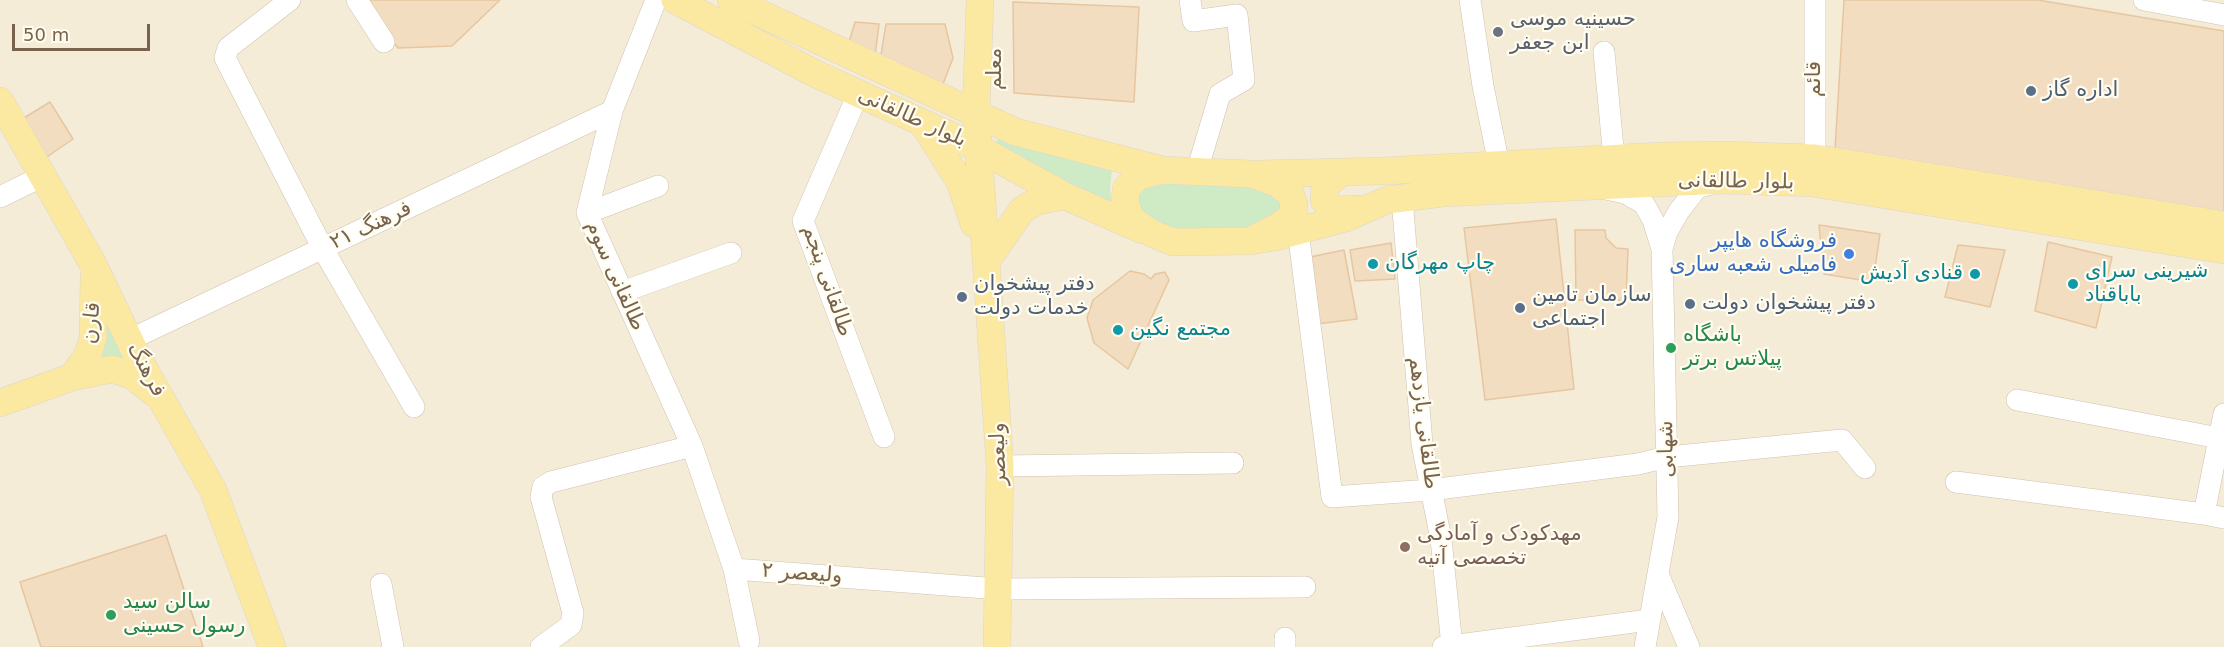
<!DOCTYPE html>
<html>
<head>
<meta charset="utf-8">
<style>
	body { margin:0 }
	#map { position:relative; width:2224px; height:647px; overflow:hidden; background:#fdf8e9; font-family:"DejaVu Sans",sans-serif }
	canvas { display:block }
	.scale { position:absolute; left:12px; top:24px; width:138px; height:27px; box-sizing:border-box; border:3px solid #78634c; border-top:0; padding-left:8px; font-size:18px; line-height:21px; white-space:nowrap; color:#78634c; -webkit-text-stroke:4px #fffcf0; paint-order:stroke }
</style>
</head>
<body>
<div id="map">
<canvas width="2224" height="647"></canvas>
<div class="scale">50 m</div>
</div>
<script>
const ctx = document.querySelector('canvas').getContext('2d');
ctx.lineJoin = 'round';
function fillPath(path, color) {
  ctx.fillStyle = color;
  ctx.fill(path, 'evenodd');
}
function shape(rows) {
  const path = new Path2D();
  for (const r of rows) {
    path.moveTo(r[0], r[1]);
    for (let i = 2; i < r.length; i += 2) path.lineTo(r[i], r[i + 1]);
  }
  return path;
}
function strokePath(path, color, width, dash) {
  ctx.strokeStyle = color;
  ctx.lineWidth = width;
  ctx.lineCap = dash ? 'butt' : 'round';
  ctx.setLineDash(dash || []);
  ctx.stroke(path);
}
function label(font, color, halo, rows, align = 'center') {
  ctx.font = font + ' "DejaVu Sans",Vazirmatn,sans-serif';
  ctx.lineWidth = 4.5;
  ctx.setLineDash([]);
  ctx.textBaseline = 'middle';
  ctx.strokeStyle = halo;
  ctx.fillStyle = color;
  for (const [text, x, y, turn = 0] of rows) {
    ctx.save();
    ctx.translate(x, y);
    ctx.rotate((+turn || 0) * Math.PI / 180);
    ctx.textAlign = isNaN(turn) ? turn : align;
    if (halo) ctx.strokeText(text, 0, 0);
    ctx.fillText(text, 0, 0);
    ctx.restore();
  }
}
fillPath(shape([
	[0,0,2224,0,2224,647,0,647]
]), '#f5ecd7');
fillPath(shape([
	[1006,138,1112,168,1110,189,1112,207,996,146,997,140],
	[1146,181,1252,182,1280,196,1284,212,1267,225,1212,234,1151,225,1135,209,1133,192],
	[101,299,142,376,89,365]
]), '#cfebc6');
const building = shape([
	[361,0,500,0,452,46,398,48,361,0],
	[1844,0,2038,0,2224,31,2224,212,1835,150,1844,0],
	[1013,2,1139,7,1134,102,1014,93,1013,2],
	[855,22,879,24,874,64,846,52,855,22],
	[886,24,945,24,953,58,943,84,879,67,886,24],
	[50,102,73,139,41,161,19,121,50,102],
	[1556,219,1574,389,1485,400,1464,228,1556,219],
	[1819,225,1880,234,1873,282,1824,274,1819,225],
	[1575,230,1605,230,1606,238,1616,248,1628,249,1626,300,1576,300,1575,230],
	[2048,242,2112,257,2096,328,2035,311,2048,242],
	[1391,243,1395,279,1355,281,1350,250,1391,243],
	[1958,245,2005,250,1990,307,1945,297,1958,245],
	[1344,250,1357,319,1317,324,1310,257,1344,250],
	[1130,271,1144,274,1151,279,1155,274,1165,272,1169,280,1128,369,1094,343,1087,318,1093,300,1130,271],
	[166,535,203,647,41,647,20,582,166,535]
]);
fillPath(building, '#f3ddc0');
strokePath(building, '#e6c6a0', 1.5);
const minor = shape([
	[290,0,228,48,225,58,323,249,414,407],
	[357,0,384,42],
	[656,0,612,111,587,213,692,446,734,569,999,589,1305,587],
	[1190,0,1193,21,1237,15,1244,80,1220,94,1197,171],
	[1470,0,1483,86,1499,165],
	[1815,0,1815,158],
	[2144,0,2224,15],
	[1604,52,1614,159],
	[858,94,803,221,884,437],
	[1606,189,1625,193,1644,204,1653,220,1662,249,1668,517,1645,647],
	[0,197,43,176],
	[1402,198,1422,444,1441,539,1452,646],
	[587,213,658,186],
	[1298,231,1332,497,1430,490,1638,464,1667,457,1842,440,1865,468],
	[1662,249,1667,232,1679,211,1697,188,1715,183],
	[622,292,731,253],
	[129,340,612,111],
	[2017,400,2219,438],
	[1000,466,1233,463],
	[1956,482,2204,514,2224,414],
	[2204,514,2224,518],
	[734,569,749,641],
	[1658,574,1689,647],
	[381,584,393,647],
	[1285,638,1285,647],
	[541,647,571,625,573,613,541,497,543,487,551,482,692,446],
	[1443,647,1649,620]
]);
const major = shape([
	[675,0,816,74,978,148,1065,196,1142,230],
	[731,0,1016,132,1163,170],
	[980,0,976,113,1000,466,997,647],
	[0,101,93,264,139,360,213,490,272,647],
	[924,125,960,182,974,224],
	[1343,172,1325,185,1324,200,1334,210,1362,209],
	[1259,174,1383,171,1660,156,1725,155,1815,158,2224,225],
	[1250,241,1279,226,1293,215,1294,204,1290,193,1277,183,1251,174,1163,170,1138,176,1126,189,1125,203,1131,219,1151,233,1173,242,1250,241,1275,237,1346,218,1387,200,1443,193,1725,180,1812,183,2224,250],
	[986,262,1022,210,1037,201,1065,196],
	[72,377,88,355,93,338,94,276],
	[0,403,72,377,112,369,133,376,154,393]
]);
strokePath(minor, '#cfc2ae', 22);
strokePath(major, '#dcd6d0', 28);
strokePath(minor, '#fff', 21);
strokePath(major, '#fbe9a1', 27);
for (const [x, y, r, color] of [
	[1498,32,6,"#6b7280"],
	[2031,91,6,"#5c6f8a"],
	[1849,254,6,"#3f7fe0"],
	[1373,264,6,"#0f9aa8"],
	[1975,274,6,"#0f9aa8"],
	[2073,284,6,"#0f9aa8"],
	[962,297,6,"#5c6f8a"],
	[1690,304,6,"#5c6f8a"],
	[1520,308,6,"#5c6f8a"],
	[1118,330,6,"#0f9aa8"],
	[1671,348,6,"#2e9e5b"],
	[1405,547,6,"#8d6e63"],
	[111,615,6,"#2e9e5b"]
]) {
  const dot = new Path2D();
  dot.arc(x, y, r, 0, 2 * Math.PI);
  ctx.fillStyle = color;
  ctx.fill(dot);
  strokePath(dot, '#fffcf0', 2);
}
label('21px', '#5b616d', '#fffcf0', [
	["حسینیه موسی",1510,20],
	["ابن جعفر",1510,44]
], 'left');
label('21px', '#78634c', '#fffcf0', [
	["معلم",996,69,-90],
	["قائم",1815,79,-90],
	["بلوار طالقانی",912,118,24],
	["بلوار طالقانی",1736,182,1],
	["فرهنگ ۲۱",371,226,-25],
	["طالقانی سوم",615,276,66],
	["طالقانی پنجم",827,281,71],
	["قارن",92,323,-84],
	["فرهنگ",146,370,62],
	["طالقانی یازدهم",1423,423,83],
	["شهابی",1667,449,-91],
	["ولیعصر",999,454,-92],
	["ولیعصر ٢",802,574,4]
]);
label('21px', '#4e5e75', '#fffcf0', [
	["اداره گاز",2043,91],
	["دفتر پیشخوان",974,285],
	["خدمات دولت",974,309],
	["سازمان تامین",1532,296],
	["اجتماعی",1532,320],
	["دفتر پیشخوان دولت",1702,304]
], 'left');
label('21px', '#366cbe', '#fffcf0', [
	["فروشگاه هایپر",1837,242],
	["فامیلی شعبه ساری",1837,266]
], 'right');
label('21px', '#0d838f', '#fffcf0', [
	["چاپ مهرگان",1385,264],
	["شیرینی سرای",2085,272],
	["باباقناد",2085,296],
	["قنادی آدیش",1963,274,"right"],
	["مجتمع نگین",1130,330]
], 'left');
label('21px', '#27864d', '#fffcf0', [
	["باشگاه",1683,336],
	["پیلاتس برتر",1683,360],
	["سالن سید",123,603],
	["رسول حسینی",123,627]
], 'left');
label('21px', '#785e54', '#fffcf0', [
	["مهدکودک و آمادگی",1417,535],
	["تخصصی آتیه",1417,559]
], 'left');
</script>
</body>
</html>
